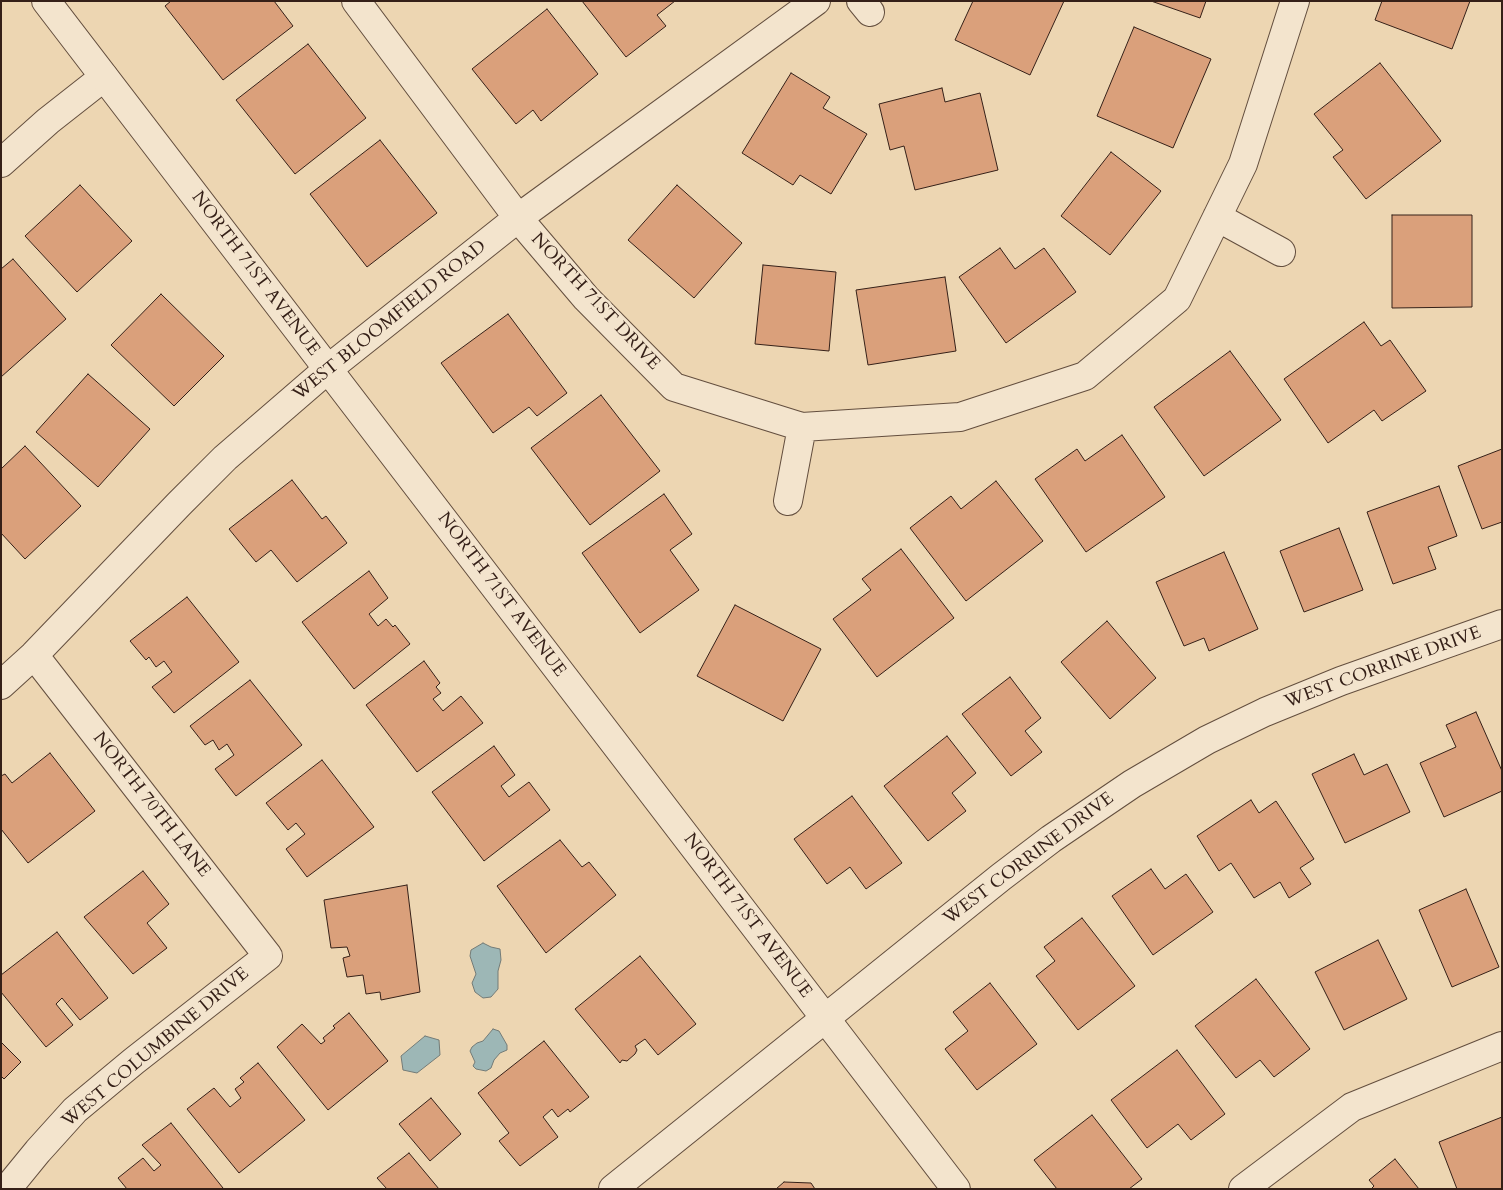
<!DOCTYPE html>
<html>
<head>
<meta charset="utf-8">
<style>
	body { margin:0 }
	#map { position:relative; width:1503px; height:1190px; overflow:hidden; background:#edd6b2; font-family:Cardo,serif }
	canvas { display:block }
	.frame { position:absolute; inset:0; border:2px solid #352018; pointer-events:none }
</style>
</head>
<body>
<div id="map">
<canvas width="1503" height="1190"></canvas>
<div class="frame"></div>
</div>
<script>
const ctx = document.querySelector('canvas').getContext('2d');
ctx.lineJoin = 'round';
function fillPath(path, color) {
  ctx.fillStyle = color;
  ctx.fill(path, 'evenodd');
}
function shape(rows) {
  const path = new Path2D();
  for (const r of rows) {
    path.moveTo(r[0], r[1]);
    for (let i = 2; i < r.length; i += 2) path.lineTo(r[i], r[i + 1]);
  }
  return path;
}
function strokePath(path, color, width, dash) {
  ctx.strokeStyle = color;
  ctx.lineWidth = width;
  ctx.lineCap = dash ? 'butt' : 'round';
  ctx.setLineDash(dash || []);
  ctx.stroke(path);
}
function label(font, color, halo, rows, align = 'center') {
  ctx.font = font + ' Cardo,serif';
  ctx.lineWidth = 5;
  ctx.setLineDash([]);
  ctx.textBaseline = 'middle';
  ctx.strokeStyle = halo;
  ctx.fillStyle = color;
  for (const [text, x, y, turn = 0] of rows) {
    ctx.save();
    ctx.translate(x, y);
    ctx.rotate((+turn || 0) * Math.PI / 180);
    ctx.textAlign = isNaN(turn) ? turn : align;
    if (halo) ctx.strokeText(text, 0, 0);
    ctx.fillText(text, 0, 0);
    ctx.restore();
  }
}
const water = shape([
	[483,943,491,947,500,949,501,960,498,971,498,989,491,997,483,998,475,992,472,983,476,974,470,956,471,950,483,943],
	[493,1029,499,1031,507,1045,507,1050,500,1053,494,1060,491,1068,486,1071,476,1069,473,1066,475,1062,470,1051,472,1047,477,1043,483,1041,493,1029],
	[425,1036,439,1040,440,1055,417,1073,403,1070,401,1056,425,1036]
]);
fillPath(water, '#9db7b6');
strokePath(water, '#737b77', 1);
const building = shape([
	[171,1,274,1,293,26,223,80,165,6,171,1],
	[582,1,675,1,657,15,666,26,626,57,582,1],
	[973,1,1064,1,1030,75,955,40,973,1],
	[1151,1,1206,1,1200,18,1151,1],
	[1382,1,1470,1,1452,49,1375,20,1382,1],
	[547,9,598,74,541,121,533,110,516,124,472,69,547,9],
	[1134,27,1211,59,1173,148,1097,116,1134,27],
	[308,44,366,118,295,174,236,100,308,44],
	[1380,63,1441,141,1366,199,1333,157,1343,150,1314,114,1380,63],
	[791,73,830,97,823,108,867,134,831,194,800,175,793,185,742,153,791,73],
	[942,88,945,102,980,93,998,170,915,190,904,146,890,150,879,104,942,88],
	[380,140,437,213,367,267,310,194,380,140],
	[1111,152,1161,191,1110,255,1061,216,1111,152],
	[80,185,132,241,77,292,25,236,80,185],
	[677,185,742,243,694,298,628,240,677,185],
	[1392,215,1472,215,1472,307,1392,308,1392,215],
	[1000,248,1015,269,1044,248,1076,292,1006,343,959,277,1000,248],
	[13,259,66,319,1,377,1,269,13,259],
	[763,265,836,272,829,351,755,344,763,265],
	[945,277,956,351,868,365,856,290,945,277],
	[161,294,224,356,174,406,111,345,161,294],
	[508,314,567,393,537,416,529,407,493,433,441,363,508,314],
	[1364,322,1381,346,1390,340,1426,391,1382,421,1374,410,1328,443,1284,379,1364,322],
	[1230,351,1281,420,1204,476,1154,407,1230,351],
	[88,374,150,429,98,487,36,432,88,374],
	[601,395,660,471,590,525,531,448,601,395],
	[1122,435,1165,497,1086,552,1035,479,1077,449,1085,461,1122,435],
	[25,446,81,506,25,559,1,533,1,469,25,446],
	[1502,449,1502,522,1482,529,1458,466,1502,449],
	[292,480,322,519,326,516,347,543,297,582,271,550,256,562,229,529,292,480],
	[996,481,1043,541,966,601,910,528,951,496,961,509,996,481],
	[1439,486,1457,536,1428,547,1436,569,1393,584,1367,512,1439,486],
	[664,494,692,534,670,550,699,590,640,633,582,553,664,494],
	[1339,528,1363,590,1304,612,1280,551,1339,528],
	[901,549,954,618,877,677,833,619,871,590,862,579,901,549],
	[1224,552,1258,629,1209,651,1204,638,1184,646,1156,582,1224,552],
	[369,571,388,598,369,614,378,626,386,619,393,627,395,625,410,644,354,689,302,622,369,571],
	[187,597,239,662,174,713,152,687,172,672,164,661,156,667,149,657,146,660,130,641,187,597],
	[735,605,821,649,783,721,697,676,735,605],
	[1107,621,1156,678,1110,719,1061,662,1107,621],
	[424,661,440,683,436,687,441,693,433,699,443,711,461,696,483,723,417,772,366,705,424,661],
	[1010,677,1041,718,1025,731,1042,752,1011,776,962,714,1010,677],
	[250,680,302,745,236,796,215,769,234,755,227,744,219,750,213,740,205,745,190,726,250,680],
	[1476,712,1502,771,1502,791,1444,817,1420,763,1456,747,1446,725,1476,712],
	[947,736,976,773,952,793,966,811,928,841,884,786,947,736],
	[494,746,515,775,501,786,509,797,529,782,550,810,484,861,432,792,494,746],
	[50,753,95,811,28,863,1,829,1,776,5,774,12,783,50,753],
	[1354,754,1364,775,1387,764,1410,812,1345,843,1312,774,1354,754],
	[322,760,374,827,307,877,286,849,305,834,296,823,288,830,266,803,322,760],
	[852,796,902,863,866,889,850,867,827,884,794,839,852,796],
	[1251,800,1259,813,1276,801,1314,859,1300,868,1311,884,1289,898,1280,882,1254,898,1231,863,1219,871,1197,836,1251,800],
	[560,840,582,867,589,862,616,895,546,953,497,886,560,840],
	[1151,869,1165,889,1186,874,1213,912,1153,955,1112,896,1151,869],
	[143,871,169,904,147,923,167,948,133,974,84,917,143,871],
	[407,885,420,992,381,1000,380,992,366,994,363,975,347,977,343,958,350,956,347,947,331,948,324,900,407,885],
	[1466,889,1499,967,1452,987,1419,910,1466,889],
	[1082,918,1135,986,1078,1030,1036,976,1055,961,1044,947,1082,918],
	[57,932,108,998,80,1020,62,998,56,1004,73,1025,46,1047,1,992,1,975,57,932],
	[1378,940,1407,999,1344,1030,1315,972,1378,940],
	[640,956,696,1024,658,1055,645,1039,635,1046,637,1050,635,1054,627,1061,622,1060,620,1063,575,1009,640,956],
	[1256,979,1310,1049,1274,1077,1260,1060,1236,1078,1195,1026,1256,979],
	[990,983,1037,1044,977,1090,945,1049,968,1031,953,1012,990,983],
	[349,1013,388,1061,328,1110,277,1047,302,1024,321,1044,325,1041,323,1038,335,1028,333,1026,349,1013],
	[544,1041,589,1097,570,1112,568,1109,558,1117,552,1109,543,1117,558,1137,520,1166,499,1141,509,1133,478,1093,544,1041],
	[1,1042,21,1062,4,1079,1,1076,1,1042],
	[1177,1050,1225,1114,1191,1140,1178,1124,1147,1148,1111,1100,1177,1050],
	[258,1063,305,1120,239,1173,187,1109,214,1088,230,1107,241,1098,235,1089,244,1082,240,1078,258,1063],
	[431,1098,461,1134,430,1161,399,1124,431,1098],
	[1092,1115,1142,1179,1129,1189,1057,1189,1034,1160,1092,1115],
	[1502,1117,1502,1189,1457,1189,1439,1142,1502,1117],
	[171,1123,223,1188,221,1189,127,1189,118,1178,143,1158,154,1171,161,1165,142,1145,171,1123],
	[409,1153,439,1189,387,1189,377,1178,409,1153],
	[1395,1159,1419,1189,1371,1189,1374,1186,1369,1180,1395,1159],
	[784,1182,811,1183,815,1189,776,1189,784,1182]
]);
fillPath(building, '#daa07b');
strokePath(building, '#352018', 1);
const minor = shape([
	[356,1,518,218,586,298,674,387,802,427,960,417,1085,376,1177,299,1243,164,1295,1],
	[861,1,870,12],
	[1,163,48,121,104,77],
	[1217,217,1281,252],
	[788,501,802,427],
	[1,685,34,655,179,504,225,458,328,369,518,218,816,1],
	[7,1189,38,1151,75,1110,134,1061,268,956,34,655],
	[613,1189,1001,877,1051,839,1132,784,1207,740,1265,712,1341,681,1502,624],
	[1243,1189,1352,1107,1502,1046]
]);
const tertiary = shape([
	[46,1,956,1189]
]);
strokePath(minor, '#634e3e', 30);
strokePath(tertiary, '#634e3e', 30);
strokePath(minor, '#f3e4cd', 28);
strokePath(tertiary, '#f3e4cd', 28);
label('18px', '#352018', '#f3e4cd', [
	["NORTH 71ST AVENUE",255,274,53],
	["NORTH 71ST DRIVE",595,302,47],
	["WEST BLOOMFIELD ROAD",390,321,-39],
	["NORTH 71ST AVENUE",501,595,53],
	["WEST CORRINE DRIVE",1383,668,-20],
	["NORTH 70TH LANE",151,805,52],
	["WEST CORRINE DRIVE",1029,859,-37],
	["NORTH 71ST AVENUE",747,916,53],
	["WEST COLUMBINE DRIVE",156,1048,-40]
]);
</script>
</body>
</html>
